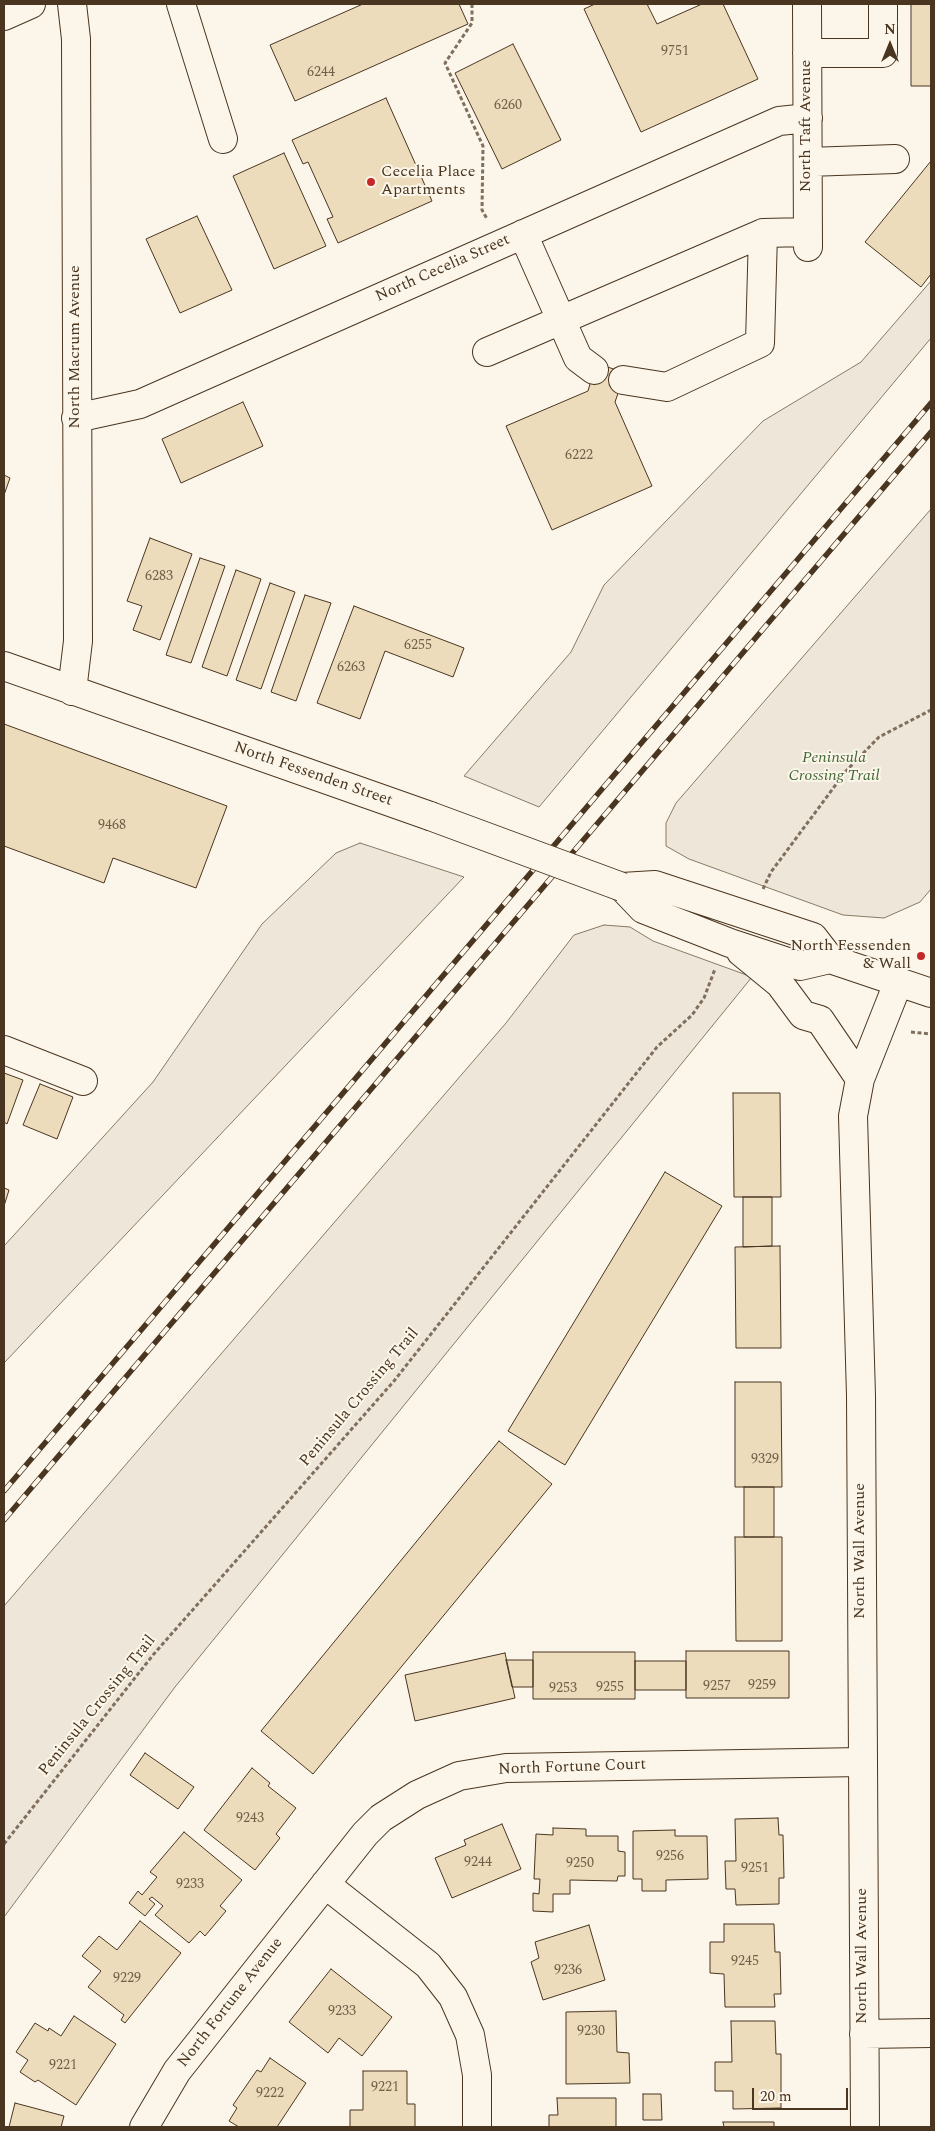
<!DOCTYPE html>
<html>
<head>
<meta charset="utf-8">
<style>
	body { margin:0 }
	#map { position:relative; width:935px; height:2131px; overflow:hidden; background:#fbf6e9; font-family:Spectral,serif }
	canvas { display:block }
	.frame { position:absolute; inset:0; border:5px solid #4a3520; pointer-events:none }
	.north { position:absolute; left:865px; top:20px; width:50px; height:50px; -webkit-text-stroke:4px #fbf6e9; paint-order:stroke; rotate:0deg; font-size:14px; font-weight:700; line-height:20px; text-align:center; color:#4a3520 }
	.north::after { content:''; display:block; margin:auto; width:18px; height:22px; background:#4a3520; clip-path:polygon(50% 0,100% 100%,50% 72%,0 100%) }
	.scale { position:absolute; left:752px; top:2088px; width:96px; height:22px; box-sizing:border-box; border:2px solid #4a3520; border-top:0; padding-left:6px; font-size:15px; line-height:18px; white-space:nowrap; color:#4a3520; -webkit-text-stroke:4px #fbf6e9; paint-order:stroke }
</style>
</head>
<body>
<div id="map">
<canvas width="935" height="2131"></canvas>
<div class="frame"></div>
<div class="north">N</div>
<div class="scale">20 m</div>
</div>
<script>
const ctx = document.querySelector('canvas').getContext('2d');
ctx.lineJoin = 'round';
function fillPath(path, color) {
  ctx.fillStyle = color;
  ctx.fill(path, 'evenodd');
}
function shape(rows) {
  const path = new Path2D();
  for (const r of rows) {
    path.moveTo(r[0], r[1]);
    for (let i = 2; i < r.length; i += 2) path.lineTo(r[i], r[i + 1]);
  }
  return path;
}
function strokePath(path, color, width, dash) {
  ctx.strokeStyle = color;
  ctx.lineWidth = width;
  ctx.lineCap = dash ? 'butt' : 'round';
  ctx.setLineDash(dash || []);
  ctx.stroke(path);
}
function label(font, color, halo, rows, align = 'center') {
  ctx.font = font + ' Spectral,serif';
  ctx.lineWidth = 4;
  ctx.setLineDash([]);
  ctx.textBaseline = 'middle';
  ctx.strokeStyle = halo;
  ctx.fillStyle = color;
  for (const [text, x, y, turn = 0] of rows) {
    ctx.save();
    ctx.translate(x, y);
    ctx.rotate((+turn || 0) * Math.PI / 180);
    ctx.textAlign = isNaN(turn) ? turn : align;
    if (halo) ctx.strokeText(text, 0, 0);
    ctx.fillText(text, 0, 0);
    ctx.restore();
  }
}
const green = shape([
	[931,281,931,338,539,807,464,776,571,652,604,585,763,421,861,362,931,281],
	[931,509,931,889,920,902,884,918,843,915,689,859,666,846,666,823,676,803,931,509],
	[360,843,464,877,4,1363,4,1246,153,1082,262,924,336,853,360,843],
	[604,925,630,927,653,941,752,977,175,1687,4,1917,4,1606,506,1023,574,935,604,925]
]);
fillPath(green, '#ede6d9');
strokePath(green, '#887966', 1);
const building = shape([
	[363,4,459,4,468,24,295,101,270,45,363,4],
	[595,4,647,4,657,24,702,4,723,4,758,79,641,132,584,9,595,4],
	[911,4,931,4,931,86,911,86,911,4],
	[513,44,561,140,502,169,455,73,513,44],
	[386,98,432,201,338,243,327,219,333,217,308,162,303,164,292,140,386,98],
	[284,153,326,246,274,269,233,176,284,153],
	[931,161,931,274,921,287,865,242,931,161],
	[197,216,232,290,180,313,146,239,197,216],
	[596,363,625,373,615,402,652,486,552,530,506,426,588,391,596,363],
	[243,402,263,446,181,483,162,439,243,402],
	[4,475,10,478,4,495,4,475],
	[150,538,192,554,160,640,133,630,142,606,127,601,150,538],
	[200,558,225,566,191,663,166,655,200,558],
	[236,570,261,579,227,676,202,667,236,570],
	[270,583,295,592,261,689,236,680,270,583],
	[305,595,331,603,296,701,271,692,305,595],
	[354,606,464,648,453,677,385,651,360,719,317,703,354,606],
	[4,724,227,806,196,888,113,858,104,883,4,846,4,724],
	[4,1073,23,1080,7,1124,4,1122,4,1073],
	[40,1084,73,1097,57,1139,23,1125,40,1084],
	[733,1093,780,1093,781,1197,734,1197,733,1093],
	[665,1172,722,1206,565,1465,508,1431,665,1172],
	[4,1188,9,1190,4,1206,4,1188],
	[743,1197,772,1197,772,1246,743,1247,743,1197],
	[780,1246,781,1348,736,1348,735,1247,780,1246],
	[735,1382,781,1382,782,1487,735,1487,735,1382],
	[499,1441,552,1484,313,1774,261,1731,499,1441],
	[744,1487,774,1487,774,1537,744,1537,744,1487],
	[735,1537,782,1537,782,1641,736,1641,735,1537],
	[686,1651,789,1651,789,1698,686,1698,686,1651],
	[533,1652,635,1652,635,1699,533,1699,533,1652],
	[505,1653,515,1698,415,1721,405,1675,505,1653],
	[506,1660,533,1660,533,1687,512,1687,506,1660],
	[635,1661,686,1661,686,1690,635,1690,635,1661],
	[145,1753,194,1787,178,1809,130,1775,145,1753],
	[252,1768,270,1783,268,1786,296,1808,276,1834,280,1838,255,1870,204,1830,252,1768],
	[778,1818,779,1835,783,1835,784,1878,779,1878,779,1904,736,1905,735,1889,726,1889,725,1861,736,1861,735,1819,778,1818],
	[502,1824,521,1869,452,1898,435,1858,466,1845,464,1840,502,1824],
	[553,1828,586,1829,586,1836,618,1836,618,1851,625,1852,625,1876,618,1876,617,1881,570,1880,570,1894,553,1894,553,1912,533,1911,533,1893,539,1894,540,1879,534,1879,536,1834,553,1835,553,1828],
	[675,1830,675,1836,707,1836,708,1879,666,1880,666,1891,642,1891,642,1879,633,1879,633,1831,675,1830],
	[184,1832,242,1880,220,1906,226,1911,205,1936,200,1931,189,1943,155,1915,163,1906,152,1897,149,1899,155,1904,145,1916,129,1903,138,1891,142,1895,157,1877,150,1872,184,1832],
	[140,1921,181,1953,125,2023,121,2020,124,2015,88,1987,101,1971,82,1956,99,1936,117,1950,140,1921],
	[724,1924,774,1924,775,1952,780,1952,781,1994,774,1994,775,2007,725,2007,724,1974,710,1973,710,1942,724,1942,724,1924],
	[589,1925,605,1980,543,2000,531,1962,539,1958,535,1942,589,1925],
	[331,1969,392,2017,362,2056,339,2038,328,2053,289,2022,331,1969],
	[616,2011,617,2052,629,2053,630,2083,566,2084,566,2012,616,2011],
	[74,2016,116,2044,76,2105,38,2080,35,2082,20,2072,28,2060,16,2052,35,2023,48,2031,49,2028,61,2036,74,2016],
	[731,2021,775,2021,776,2054,781,2054,781,2108,733,2109,733,2091,715,2091,715,2062,732,2062,731,2021],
	[270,2058,306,2083,277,2127,239,2127,229,2121,237,2108,233,2105,257,2070,261,2072,270,2058],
	[363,2071,407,2071,407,2104,415,2104,415,2127,350,2127,350,2110,363,2110,363,2071],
	[643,2094,661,2094,662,2120,643,2120,643,2094],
	[557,2098,616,2098,616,2127,549,2127,549,2115,558,2115,557,2098],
	[15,2103,64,2116,61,2127,9,2127,15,2103],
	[723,2122,774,2122,774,2127,724,2127,723,2122]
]);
fillPath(building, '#ecdcbc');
strokePath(building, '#4a3520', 1);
const minor = shape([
	[181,4,223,139],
	[807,4,808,247],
	[807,53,883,53,883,4],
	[808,162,895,159],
	[523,234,578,358,594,370],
	[487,352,763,233],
	[623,380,667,387,760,343,763,233,808,232],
	[76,418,140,404,779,121,808,118],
	[4,666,430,816],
	[72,691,78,641,76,39,72,4],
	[622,887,643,909,730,943,800,966,830,959,931,993],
	[622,887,655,885,813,937,830,959],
	[741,952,780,984,803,1015,820,1020,860,1079],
	[4,1050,83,1081],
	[325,1884,428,1965,453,1997,470,2035,477,2075,477,2127],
	[864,2034,931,2033],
	[144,2127,177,2071,365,1834,381,1818,417,1795,459,1776,506,1768,862,1762],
	[865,2127,861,1396,853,1116,860,1079,898,983]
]);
const major = shape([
	[4,16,31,4]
]);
strokePath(minor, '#4a3520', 30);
strokePath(major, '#4a3520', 30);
strokePath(shape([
	[472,4,472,23,445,63,483,146,482,210,487,219],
	[763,889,771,872,846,771,879,737,931,710],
	[911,1032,931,1034],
	[4,1844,153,1655,394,1381,657,1047,692,1015,704,998,715,969]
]), '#7f6f5c', 3, [4, 2.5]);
strokePath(minor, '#fbf6e9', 28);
strokePath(major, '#fbf6e9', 28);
const rail = shape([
	[4,1491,931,403],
	[4,1520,931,432]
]);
strokePath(rail, '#4a3520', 5.5);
strokePath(rail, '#fbf6e9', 4, [11]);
const minorBridge = shape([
	[430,816,622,887]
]);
strokePath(minorBridge, '#4a3520', 30, []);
strokePath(minorBridge, '#fbf6e9', 28);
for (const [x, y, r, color] of [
	[371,182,5,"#c62828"],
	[921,956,5,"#c62828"]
]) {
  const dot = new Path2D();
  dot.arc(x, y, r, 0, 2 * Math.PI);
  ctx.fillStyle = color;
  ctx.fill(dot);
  strokePath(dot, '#fbf6e9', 2);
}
label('14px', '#725f47', null, [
	["9751",675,52],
	["6244",321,73],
	["6260",508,106],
	["6222",579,456],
	["6283",159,577],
	["6255",418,646],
	["6263",351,668],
	["9468",112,826],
	["9329",765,1460],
	["9259",762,1686],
	["9257",717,1687],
	["9255",610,1688],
	["9253",563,1689],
	["9243",250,1819],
	["9256",670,1857],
	["9244",478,1863],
	["9250",580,1864],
	["9251",755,1869],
	["9233",190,1885],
	["9245",745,1962],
	["9236",568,1971],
	["9229",127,1979],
	["9233",342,2012],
	["9230",591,2032],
	["9221",63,2066],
	["9221",385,2088],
	["9222",270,2094]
]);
label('16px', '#4a3520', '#fbf6e9', [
	["North Taft Avenue",807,126,-90],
	["North Cecelia Street",443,269,-24],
	["North Macrum Avenue",76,347,-90],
	["North Fessenden Street",313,775,19],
	["Peninsula Crossing Trail",360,1398,-50],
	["North Wall Avenue",861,1551,-90],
	["Peninsula Crossing Trail",98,1706,-51],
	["North Fortune Court",572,1768,-2],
	["North Wall Avenue",863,1956,-90],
	["North Fortune Avenue",231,2003,-52]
]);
label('16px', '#4a3520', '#fbf6e9', [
	["Cecelia Place",381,173],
	["Apartments",381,191],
	["North Fessenden",911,947,"right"],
	["& Wall",911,965,"right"]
], 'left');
label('italic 16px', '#436837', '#fbf6e9', [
	["Peninsula",834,759],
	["Crossing Trail",834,777]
]);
</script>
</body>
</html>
